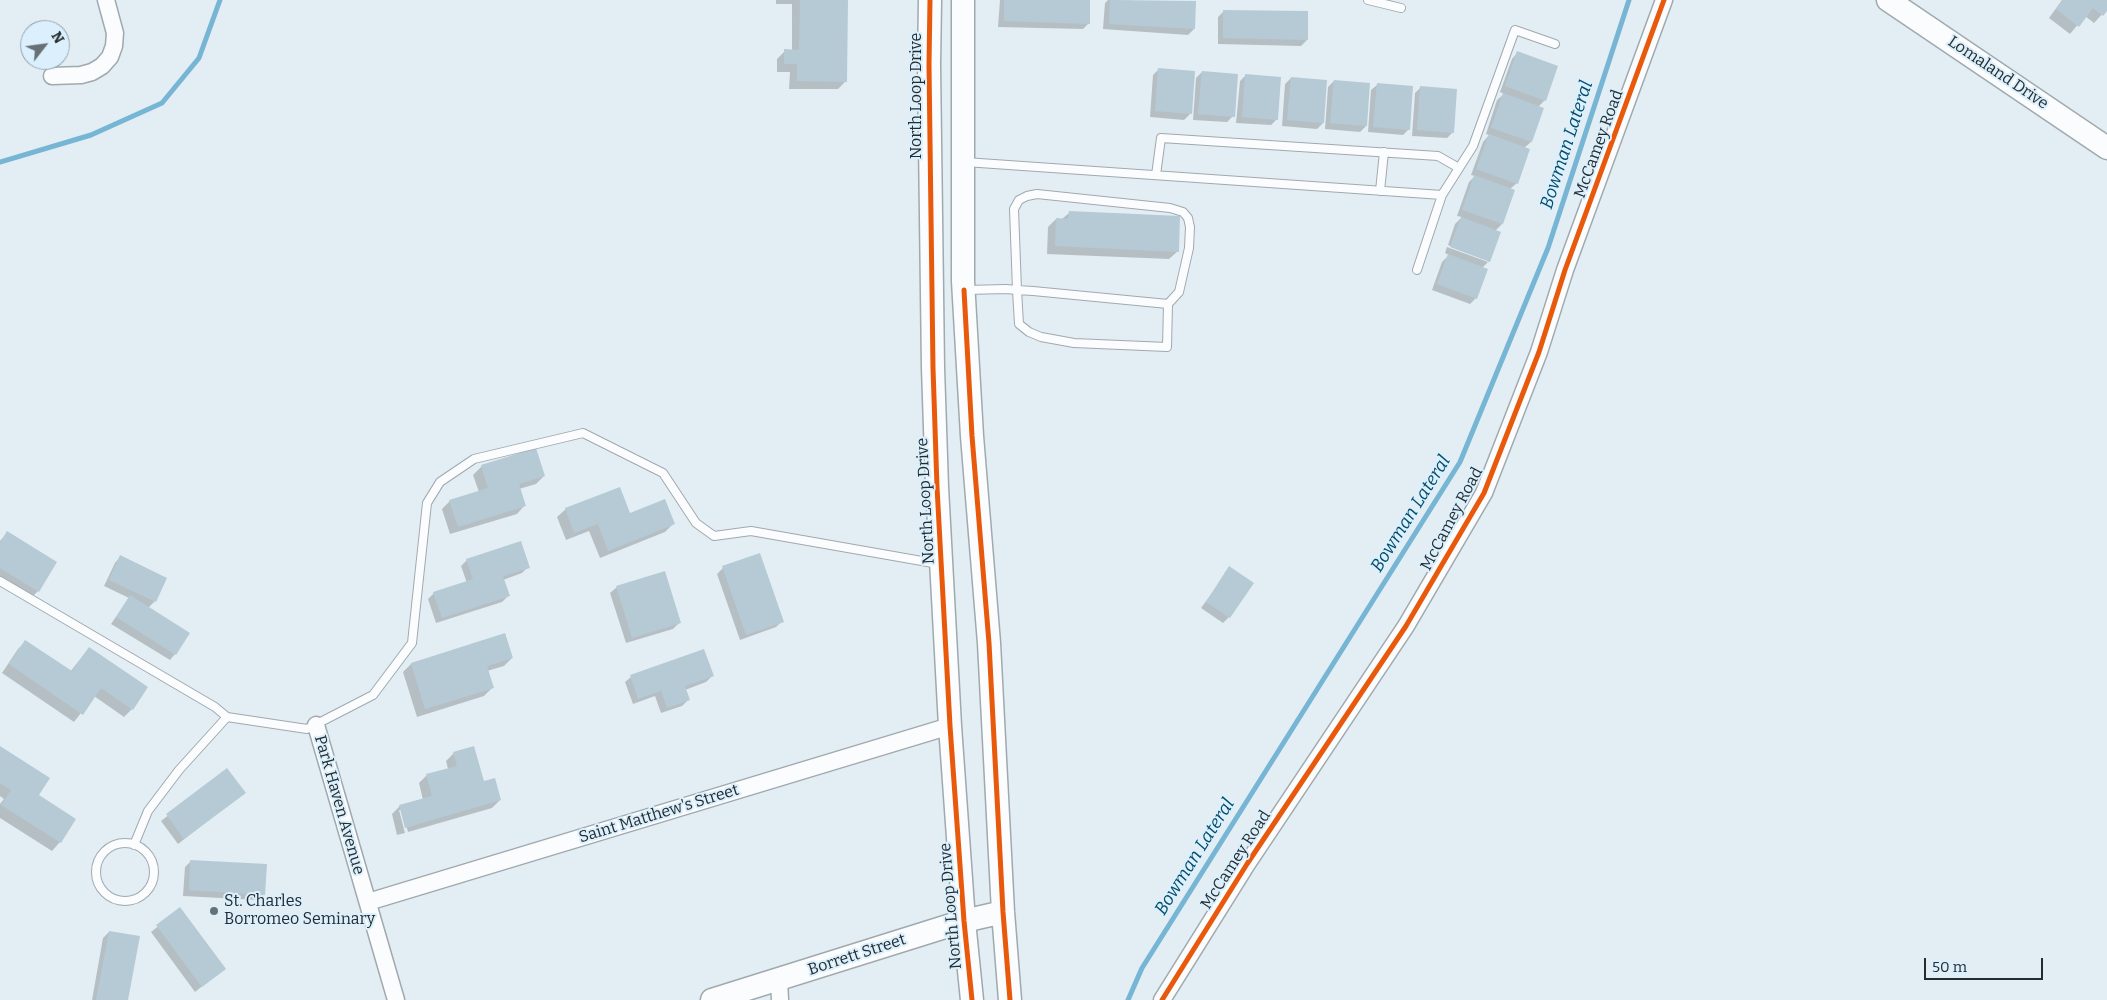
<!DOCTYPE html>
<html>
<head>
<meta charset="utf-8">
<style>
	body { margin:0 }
	#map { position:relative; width:2107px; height:1000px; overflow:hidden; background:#e3eef4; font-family:Bitter,serif }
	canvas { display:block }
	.north { position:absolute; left:20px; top:20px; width:50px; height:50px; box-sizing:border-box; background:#dbf0fc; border:1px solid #92a2aa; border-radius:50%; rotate:60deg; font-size:14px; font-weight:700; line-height:20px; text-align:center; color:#242c30 }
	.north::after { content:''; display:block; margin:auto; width:18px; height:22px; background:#677075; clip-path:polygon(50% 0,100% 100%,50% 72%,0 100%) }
	.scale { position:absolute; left:1924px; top:958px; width:119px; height:22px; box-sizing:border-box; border:2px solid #242c30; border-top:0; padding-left:6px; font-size:15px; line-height:18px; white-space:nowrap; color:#242c30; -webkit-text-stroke:4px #dbf0fc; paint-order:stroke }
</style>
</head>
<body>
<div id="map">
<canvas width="2107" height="1000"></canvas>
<div class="north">N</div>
<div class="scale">50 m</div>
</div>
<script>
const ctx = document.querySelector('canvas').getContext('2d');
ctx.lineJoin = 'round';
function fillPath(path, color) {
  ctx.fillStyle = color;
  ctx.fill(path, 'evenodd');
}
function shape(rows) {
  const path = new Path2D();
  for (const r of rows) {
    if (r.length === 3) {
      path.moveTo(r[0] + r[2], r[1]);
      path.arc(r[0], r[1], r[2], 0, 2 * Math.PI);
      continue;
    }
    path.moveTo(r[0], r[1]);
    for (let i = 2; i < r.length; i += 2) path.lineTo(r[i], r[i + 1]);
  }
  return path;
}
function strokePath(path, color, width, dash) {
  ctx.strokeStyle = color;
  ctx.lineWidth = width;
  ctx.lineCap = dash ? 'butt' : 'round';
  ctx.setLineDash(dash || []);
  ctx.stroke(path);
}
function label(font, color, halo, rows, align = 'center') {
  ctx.font = font + ' Bitter,serif';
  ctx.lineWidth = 4;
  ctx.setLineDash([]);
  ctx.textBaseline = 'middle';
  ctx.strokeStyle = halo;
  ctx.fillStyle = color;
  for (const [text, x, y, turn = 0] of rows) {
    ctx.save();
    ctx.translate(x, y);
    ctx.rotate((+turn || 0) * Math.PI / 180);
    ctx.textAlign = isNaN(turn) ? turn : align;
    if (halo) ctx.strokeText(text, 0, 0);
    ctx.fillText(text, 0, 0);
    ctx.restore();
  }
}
fillPath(shape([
	[776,0,847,0,846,81,838,89,789,89,790,72,777,72,777,59,785,51,792,51,792,4,776,4],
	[1000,0,1089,0,1089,23,1083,29,998,27],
	[1108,0,1195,3,1194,29,1188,35,1103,29,1105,3],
	[2062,0,2107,0,2107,9,2094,23,2085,16,2070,34,2049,18],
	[1224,11,1307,40,1301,46,1218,44,1218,17],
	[1517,53,1545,100,1538,107,1542,108,1531,142,1524,148,1517,183,1510,189,1502,224,1495,231,1489,261,1482,268,1476,298,1470,304,1432,290,1442,262,1449,255,1445,253,1447,247,1488,262,1488,259,1448,245,1455,224,1462,217,1457,216,1469,182,1475,176,1471,175,1483,142,1489,135,1486,134,1497,100,1504,94,1500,92,1512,59],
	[1159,69,1190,114,1184,120,1150,117,1153,75],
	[1202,72,1233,116,1227,122,1193,120,1196,78],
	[1246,75,1277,119,1271,125,1236,123,1240,81],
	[1291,78,1323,123,1317,129,1282,126,1285,84],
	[1334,81,1369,84,1366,126,1360,132,1325,129,1328,87],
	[1377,85,1409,129,1403,135,1368,132,1371,90],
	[1421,87,1453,132,1447,138,1412,136,1415,93],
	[1069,213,1178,251,1169,259,1047,254,1048,227,1056,219,1062,219],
	[535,450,544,476,536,484,519,489,525,505,517,514,450,534,442,509,450,501,479,492,473,475,481,467],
	[566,509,629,514,673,524,665,532,600,558,589,531,566,540,557,517],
	[7,533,38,591,32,597,0,577,0,541],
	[120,557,155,601,148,608,175,654,170,660,111,624,129,598,104,586,115,563],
	[467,560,528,567,522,573,503,580,508,596,502,602,436,623,428,599,434,593,467,583,461,566],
	[723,568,782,621,776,627,740,640,717,574],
	[1230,568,1229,617,1223,623,1201,608],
	[664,573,679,623,673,629,626,643,610,593,616,588],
	[505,634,512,658,504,666,487,671,492,688,484,696,417,717,403,672,411,664],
	[26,641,70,672,89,648,132,709,124,717,94,696,74,722,2,673,18,649],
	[712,676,706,682,685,690,688,700,682,706,661,713,655,696,633,704,625,682,631,677],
	[0,748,37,795,74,819,60,842,52,851,0,818,0,804,4,799,0,796],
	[454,753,500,800,492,808,408,832,402,810,399,810,405,833,397,835,392,814,400,806,423,800,419,783,427,775,448,769,446,761],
	[227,770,244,793,178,844,161,821],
	[191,861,264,894,258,900,183,896,185,867],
	[180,909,225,968,195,992,151,932],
	[109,932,127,1000,92,1000,103,938]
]), '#0003');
strokePath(shape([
	[0,162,91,135,162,103,199,58,220,0],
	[1128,1000,1142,968,1460,462,1548,248,1629,0]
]), '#77b5d4', 5);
fillPath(shape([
	[800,0,848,0,847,82,797,81,797,64,784,64,784,49,799,50],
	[1004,0,1090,0,1090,24,1004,21],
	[1110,0,1196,1,1195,29,1109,24],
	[2063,0,2107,0,2107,11,2103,16,2093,8,2079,27,2056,9],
	[1223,10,1308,11,1308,40,1223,38],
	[1517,51,1558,66,1546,101,1505,86],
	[1158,68,1195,71,1192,114,1155,111],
	[1202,71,1238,74,1235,117,1198,114],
	[1245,74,1281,77,1278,120,1242,117],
	[1291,77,1327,80,1324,123,1287,120],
	[1334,80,1370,83,1367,126,1330,123],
	[1377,83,1413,86,1410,130,1373,127],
	[1420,86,1457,89,1454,133,1417,130],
	[1503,93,1544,108,1532,142,1491,128],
	[1489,134,1530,149,1518,184,1476,169],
	[1474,175,1515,190,1503,224,1462,210],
	[1069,211,1180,216,1179,252,1055,246,1056,218,1068,219],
	[1461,217,1501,232,1490,262,1450,247],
	[1448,254,1488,269,1477,299,1437,284],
	[536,448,545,476,519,484,526,506,458,527,449,500,488,488,481,465],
	[620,487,630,513,665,499,675,524,608,551,598,524,574,533,565,508],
	[7,531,57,562,39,592,0,568,0,543],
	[521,541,530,568,503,576,510,596,442,618,433,592,473,579,466,559],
	[760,553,784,622,746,635,722,566],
	[120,555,167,578,156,602,109,580],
	[1229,566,1254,583,1230,618,1206,602],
	[665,571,681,623,632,638,616,586],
	[130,595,190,633,176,655,116,617],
	[505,633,513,658,487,666,494,688,425,709,411,663],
	[25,640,72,671,89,647,148,687,133,710,101,688,83,715,9,664],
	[704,649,714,676,685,686,690,700,667,708,661,691,638,699,630,675],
	[0,746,50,778,39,795,76,819,61,843,1,805,11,790,0,783],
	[474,746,484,781,495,778,501,800,405,828,399,805,432,796,426,774,457,766,453,752],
	[227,768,246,793,184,839,166,814],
	[190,860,267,864,265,895,189,890],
	[180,907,226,969,202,987,156,925],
	[109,931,140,936,128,1000,96,1000]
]), '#b5cad5');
const lane = shape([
	[1368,0,1401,8],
	[965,162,1442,195,1417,270],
	[1156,175,1161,138,1438,156,1459,168],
	[1380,191,1384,152],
	[1442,195,1473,146,1515,30,1555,44],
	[966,290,1006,289,1017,290,1033,291,1168,304,1179,292,1189,248,1190,227,1188,218,1183,212,1170,208,1037,194,1027,196,1019,200,1014,209,1017,290,1019,324,1029,332,1041,337,1074,343,1167,347,1168,304],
	[0,581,215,707,227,717,307,729,373,695,412,643,427,503,440,482,474,459,583,433,663,473,696,523,714,536,751,531,939,564],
	[125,872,29],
	[134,845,148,811,179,770,227,717]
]);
const street = shape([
	[52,76,81,75,92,72,102,66,110,57,114,46,115,33,106,0],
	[316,725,396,1000],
	[368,902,950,726],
	[779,980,780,1000],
	[1162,1000,1247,864,1406,626,1484,493,1539,352,1565,270,1664,0]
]);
const secondary = shape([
	[930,0,929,65,933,368,937,487,950,726,964,921,972,1000],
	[963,0,963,281,972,436,989,643,1003,912,1010,1000],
	[1888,0,2107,148],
	[712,1000,964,921,1003,912]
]);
strokePath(lane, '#a0a9ae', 10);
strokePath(street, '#a0a9ae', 19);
strokePath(secondary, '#a0a9ae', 25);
strokePath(lane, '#fbfcfd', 8);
strokePath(street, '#fbfcfd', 16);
strokePath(secondary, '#fbfcfd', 22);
strokePath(shape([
	[930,0,929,65,933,368,937,487,950,726,964,921,972,1000],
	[964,290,972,436,989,643,1003,912,1010,1000],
	[1162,1000,1247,864,1406,626,1484,493,1539,352,1565,270,1664,0]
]), '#e8590c', 5);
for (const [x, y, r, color] of [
	[214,911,5,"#677075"]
]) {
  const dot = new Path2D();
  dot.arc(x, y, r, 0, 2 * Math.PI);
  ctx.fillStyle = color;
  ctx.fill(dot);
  strokePath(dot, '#dbf0fc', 2);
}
label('16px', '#242c30', '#dbf0fc', [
	["Lomaland Drive",1998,73,34],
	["North Loop Drive",917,96,-90],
	["McCamey Road",1599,144,-70],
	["North Loop Drive",926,501,-93],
	["McCamey Road",1452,519,-62],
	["Park Haven Avenue",339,805,74],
	["Saint Matthew's Street",659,814,-17],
	["McCamey Road",1236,860,-57],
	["North Loop Drive",951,906,-95],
	["Borrett Street",857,955,-18]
]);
label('16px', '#242c30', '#dbf0fc', [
	["St. Charles",224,902],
	["Borromeo Seminary",224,920]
], 'left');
label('italic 18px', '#034c69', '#dbf0fc', [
	["Bowman Lateral",1567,145,-72],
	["Bowman Lateral",1411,514,-58],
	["Bowman Lateral",1195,857,-58]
]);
</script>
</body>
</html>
